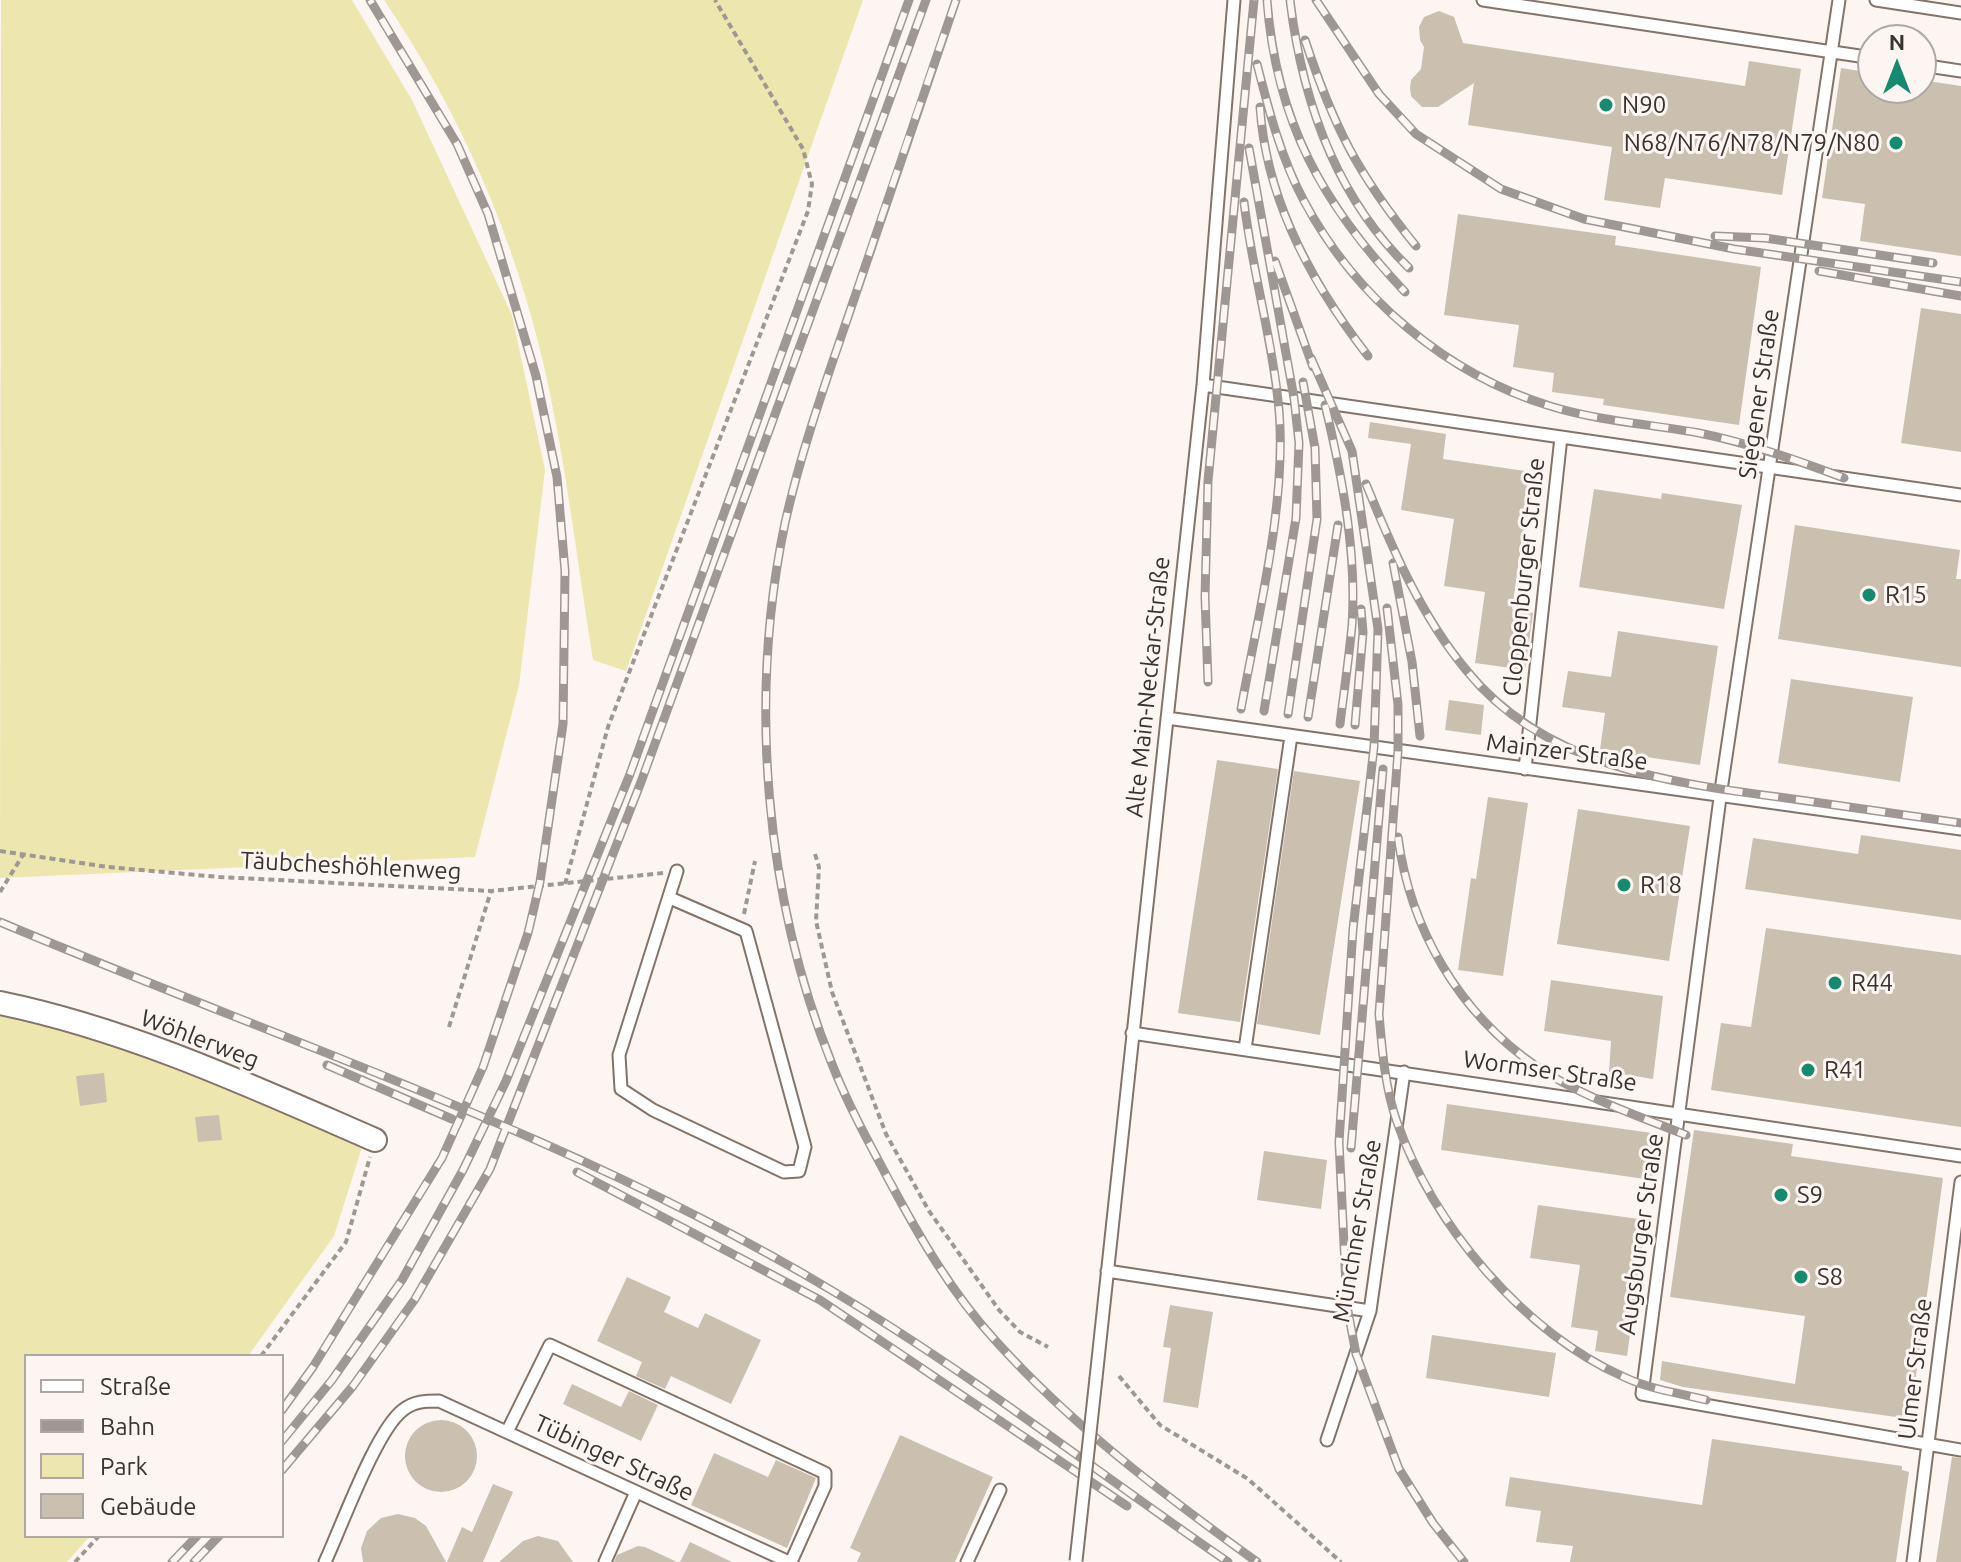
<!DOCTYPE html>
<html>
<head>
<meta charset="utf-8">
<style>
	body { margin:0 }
	#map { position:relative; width:1961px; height:1562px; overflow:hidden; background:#fdf5f1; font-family:Ubuntu,sans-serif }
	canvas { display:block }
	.legend { position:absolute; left:24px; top:1354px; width:260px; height:184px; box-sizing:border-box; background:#fdf5f1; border:2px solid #afa7a3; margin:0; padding:10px 14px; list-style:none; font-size:24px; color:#3a332e }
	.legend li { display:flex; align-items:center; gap:16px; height:40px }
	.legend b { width:40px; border:2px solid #afa7a3 }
	.north { position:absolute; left:1857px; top:24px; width:80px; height:80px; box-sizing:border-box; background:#fdf5f1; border:2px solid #afa7a3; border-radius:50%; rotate:0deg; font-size:22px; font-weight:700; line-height:32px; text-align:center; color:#3a332e }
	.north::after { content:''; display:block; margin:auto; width:28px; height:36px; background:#148b6e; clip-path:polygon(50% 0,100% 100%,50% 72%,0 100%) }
</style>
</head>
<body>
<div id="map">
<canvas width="1961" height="1562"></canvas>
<ul class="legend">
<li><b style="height:10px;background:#fff"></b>Straße</li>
<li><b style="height:10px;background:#9f9793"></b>Bahn</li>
<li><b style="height:22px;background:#eee6af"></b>Park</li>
<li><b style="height:22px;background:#cbbfaf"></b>Gebäude</li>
</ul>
<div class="north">N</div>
</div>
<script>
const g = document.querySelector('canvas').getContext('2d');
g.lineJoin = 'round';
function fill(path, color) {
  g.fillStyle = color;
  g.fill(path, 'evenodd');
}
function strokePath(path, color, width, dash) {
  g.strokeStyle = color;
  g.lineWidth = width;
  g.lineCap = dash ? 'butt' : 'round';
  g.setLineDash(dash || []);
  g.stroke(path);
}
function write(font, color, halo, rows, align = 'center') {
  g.font = font + ' Ubuntu,sans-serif';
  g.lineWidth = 6;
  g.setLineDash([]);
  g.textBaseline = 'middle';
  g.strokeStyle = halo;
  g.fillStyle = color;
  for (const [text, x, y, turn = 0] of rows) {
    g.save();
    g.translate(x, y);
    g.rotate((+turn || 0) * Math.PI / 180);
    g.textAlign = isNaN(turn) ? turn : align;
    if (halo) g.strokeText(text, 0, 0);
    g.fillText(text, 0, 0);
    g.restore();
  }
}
fill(new Path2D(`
	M1,0H352L412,100L512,315L545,470L519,685L475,857L0,878Z
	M384,0H863L626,671L593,660C577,562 566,462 544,366C514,236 459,110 384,0Z
	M0,1010L114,1039L363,1144L334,1236L248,1356H26V1536H90L67,1562H0Z`), '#eee6af');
fill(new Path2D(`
	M1439,11L1454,17L1463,43L1745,86L1749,61L1801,69L1782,195L1665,178L1660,208L1604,200L1612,147L1468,125L1474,83L1438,107H1422L1411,96L1410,88L1411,80L1421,69L1424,47L1420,40L1419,27L1424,17Z
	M1841,68L1873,73V88H1921V80L1961,86V256L1860,241L1865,204L1822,198Z
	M1458,214L1616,236L1615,245L1761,267L1739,425L1603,405L1604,399L1552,392L1554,373L1513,367L1519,325L1444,315Z
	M1921,308L1961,314V452L1901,443Z
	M1370,422L1446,434L1443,459L1532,472L1512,609L1533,613L1525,670L1475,663L1485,592L1444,586L1454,519L1401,510L1411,444L1368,438Z
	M1594,489L1661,499L1662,493L1742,505L1724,609L1579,587Z
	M1795,525L1960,550L1956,579H1961V667L1778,639Z
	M1618,631L1718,646L1700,765L1600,750L1605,713L1562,707L1568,671L1611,677Z
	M1791,679L1913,697L1900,782L1778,763Z
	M1449,700L1484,705L1481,735L1445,730Z
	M1217,760L1278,769L1240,1022L1178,1013Z
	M1294,771L1360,781L1320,1035L1257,1024Z
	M1488,797L1528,803L1503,976L1458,970L1471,878L1476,879Z
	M1578,809L1690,826L1669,961L1557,944Z
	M1861,835L1961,850V920L1745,889L1753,838L1858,854Z
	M1766,928L1961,955V1127L1711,1090L1721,1023L1751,1027Z
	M1551,980L1663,996L1653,1079L1609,1072L1611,1041L1544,1031Z
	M104,1073L107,1102L80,1106L76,1076Z
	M1447,1104L1659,1134L1652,1180L1441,1150Z
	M219,1115L222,1140L198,1142L195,1117Z
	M1694,1130L1793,1144L1791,1156L1943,1178L1910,1419L1683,1387L1660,1380L1662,1361L1795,1384L1805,1316L1670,1297Z
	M1264,1151L1327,1160L1321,1209L1257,1200Z
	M1538,1205L1646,1220L1627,1356L1595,1351L1598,1331L1571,1327L1580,1265L1530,1258Z
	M627,1277L671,1297L664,1312L698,1328L705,1313L761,1340L731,1404L671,1376L665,1389L636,1376L642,1362L597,1341Z
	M1170,1305L1213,1312L1198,1408L1163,1402L1171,1348L1163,1347Z
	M1432,1335L1556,1353L1549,1397L1426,1378Z
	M572,1384L621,1407L629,1391L658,1405L641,1441L563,1404Z
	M405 1456a36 36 0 1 1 72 0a36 36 0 1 1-72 0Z
	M900,1435L993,1477L955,1562H857L861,1553L850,1548Z
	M1712,1439L1902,1466V1470L1909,1472L1896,1562H1570L1573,1546L1536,1542L1541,1511L1505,1506L1510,1477L1702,1505Z
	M714,1453L768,1477L776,1460L816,1478L787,1548L691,1505Z
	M1952,1457L1961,1458V1562H1936Z
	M493,1484L513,1492L483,1562H447L462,1527L472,1532Z
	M398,1514L415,1518L426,1526L446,1562H363L361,1548L367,1531L381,1518Z
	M538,1536L558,1541L573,1562H499L523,1541Z
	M690,1542L732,1562H680Z
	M638,1546L645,1547L677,1562H614L617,1555Z`), '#cbbfaf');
const lane = new Path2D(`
	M1483,0L1873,58
	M1839,0L1721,790L1642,1394L1961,1450
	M1876,0L1961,13
	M1921,65L1961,71
	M1203,385L1961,495
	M1167,718L1961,829
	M1525,769L1561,437
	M670,898L746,931L805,1147L799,1171L784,1172L653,1110L621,1089L619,1055L677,871
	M1132,1033L1961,1156
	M1245,1049L1291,736
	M1107,1271L1370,1311
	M1096,1378L1203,385L1234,0
	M507,1432L550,1345L825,1473V1486L791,1562
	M1327,1440L1370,1311L1404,1072
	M325,1562C341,1528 376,1430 403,1410C414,1401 426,1401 439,1401L789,1562
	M605,1562L636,1492
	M967,1562L1000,1490
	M1913,1562L1961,1182`);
const street = new Path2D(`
	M0,1003C131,1030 253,1087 375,1140`);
strokePath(lane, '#847368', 15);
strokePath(street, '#847368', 26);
strokePath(new Path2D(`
	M0,851L108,867L219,877L491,891L663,873
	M815,854L819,867L816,921L832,992L886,1134L929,1211L999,1310L1020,1332L1048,1347
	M565,884L608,727L808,211L812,184L803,149L715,0
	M0,892L23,855
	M744,914L755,861
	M449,1027L491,891
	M261,1356L346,1242L370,1157
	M1119,1376L1160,1425L1248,1479L1341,1562
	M75,1562L99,1536`), '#9e9792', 4, [6, 4]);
strokePath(lane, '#fff', 11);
strokePath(street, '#fff', 22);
const rail = new Path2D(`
	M956,0C920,103 885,207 850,311C826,381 801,451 785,523C748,700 765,897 832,1064C848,1105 870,1145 891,1184C920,1238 952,1293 994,1339C1072,1426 1163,1494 1257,1562
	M1267,0C1276,122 1323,205 1405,292
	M1290,0C1302,100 1336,197 1409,268
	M1316,0L1379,94L1416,134L1501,189L1584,219L1734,249L1961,282
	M1305,40C1334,128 1358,174 1416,246
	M1257,64C1269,111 1281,158 1304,201C1355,297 1446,374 1550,406C1598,421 1649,424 1699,433C1749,443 1797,460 1844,478
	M1260,107C1266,200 1312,284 1368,356
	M1249,148L1294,398L1299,443L1296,518L1264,711
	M1715,236L1765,238L1933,263
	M1275,261L1313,367
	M1819,271L1961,296
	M1311,358L1352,451L1378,629L1374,747L1353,929L1339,1142L1347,1306L1356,1354L1399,1469L1433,1523L1464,1562
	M1325,405C1342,476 1357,552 1352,625C1349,658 1344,691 1340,724
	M1366,484C1393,550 1421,616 1467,671C1545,767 1671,783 1786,798C1844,806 1903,815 1961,823
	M1393,563L1412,662L1420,736
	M1387,608L1398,705V751L1379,1014C1382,1049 1385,1088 1397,1122C1433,1225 1523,1332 1624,1377C1649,1389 1679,1393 1706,1400
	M1208,682L1205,597L1208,481L1254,0
	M1241,709C1258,614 1289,496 1278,400C1271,334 1252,269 1244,202
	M1288,714L1317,519L1315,448L1303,382
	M1308,717L1338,525
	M1355,725L1363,632L1361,609
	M1398,837C1410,929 1459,1013 1536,1066C1578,1095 1638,1116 1686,1135
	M0,922C280,1040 575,1136 836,1293C972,1374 1098,1473 1228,1562
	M327,1065L452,1119
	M1351,1148L1383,769
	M577,1172L820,1300L1127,1506
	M282,1410L313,1367L442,1158L483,1067L528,933L540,882L563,724L565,571L557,477L536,376L488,214L457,144L370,0
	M282,1441L332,1380L402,1280L463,1170L506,1081L630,774L909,0
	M282,1470L353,1386L415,1299L490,1169L641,782L926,0
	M172,1562L197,1536
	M194,1562L219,1536`);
strokePath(rail, '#9f9793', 9);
strokePath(rail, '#fdf5f1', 6, [18]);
const laneBridge = new Path2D(`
	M1076,1561L1096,1378`);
strokePath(laneBridge, '#847368', 15, []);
strokePath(laneBridge, '#fff', 11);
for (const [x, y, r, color] of [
	[1606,105,8,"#148b6e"],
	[1896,143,8,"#148b6e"],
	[1869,595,8,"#148b6e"],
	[1624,885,8,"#148b6e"],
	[1835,983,8,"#148b6e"],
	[1808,1070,8,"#148b6e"],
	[1781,1195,8,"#148b6e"],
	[1801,1277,8,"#148b6e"]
]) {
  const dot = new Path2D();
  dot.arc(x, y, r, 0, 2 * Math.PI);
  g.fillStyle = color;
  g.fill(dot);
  strokePath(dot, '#fdf5f1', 3);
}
write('24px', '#3a332e', '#fdf5f1', [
	["N90",1622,105],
	["N68/N76/N78/N79/N80",1880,143,"right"],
	["R15",1885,595],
	["R18",1640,885],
	["R44",1851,983],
	["R41",1824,1070],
	["S9",1797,1195],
	["S8",1817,1277]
], 'left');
write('24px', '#3a332e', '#fdf5f1', [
	["Siegener Straße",1759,394,-82],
	["Cloppenburger Straße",1524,577,-84],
	["Alte Main-Neckar-Straße",1148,687,-84],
	["Mainzer Straße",1567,752,7],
	["Täubcheshöhlenweg",351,866,3],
	["Wöhlerweg",200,1039,21],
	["Wormser Straße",1550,1071,8],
	["Münchner Straße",1357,1231,-80],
	["Augsburger Straße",1641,1234,-82],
	["Ulmer Straße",1915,1369,-83],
	["Tübinger Straße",614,1458,25]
]);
</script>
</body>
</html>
